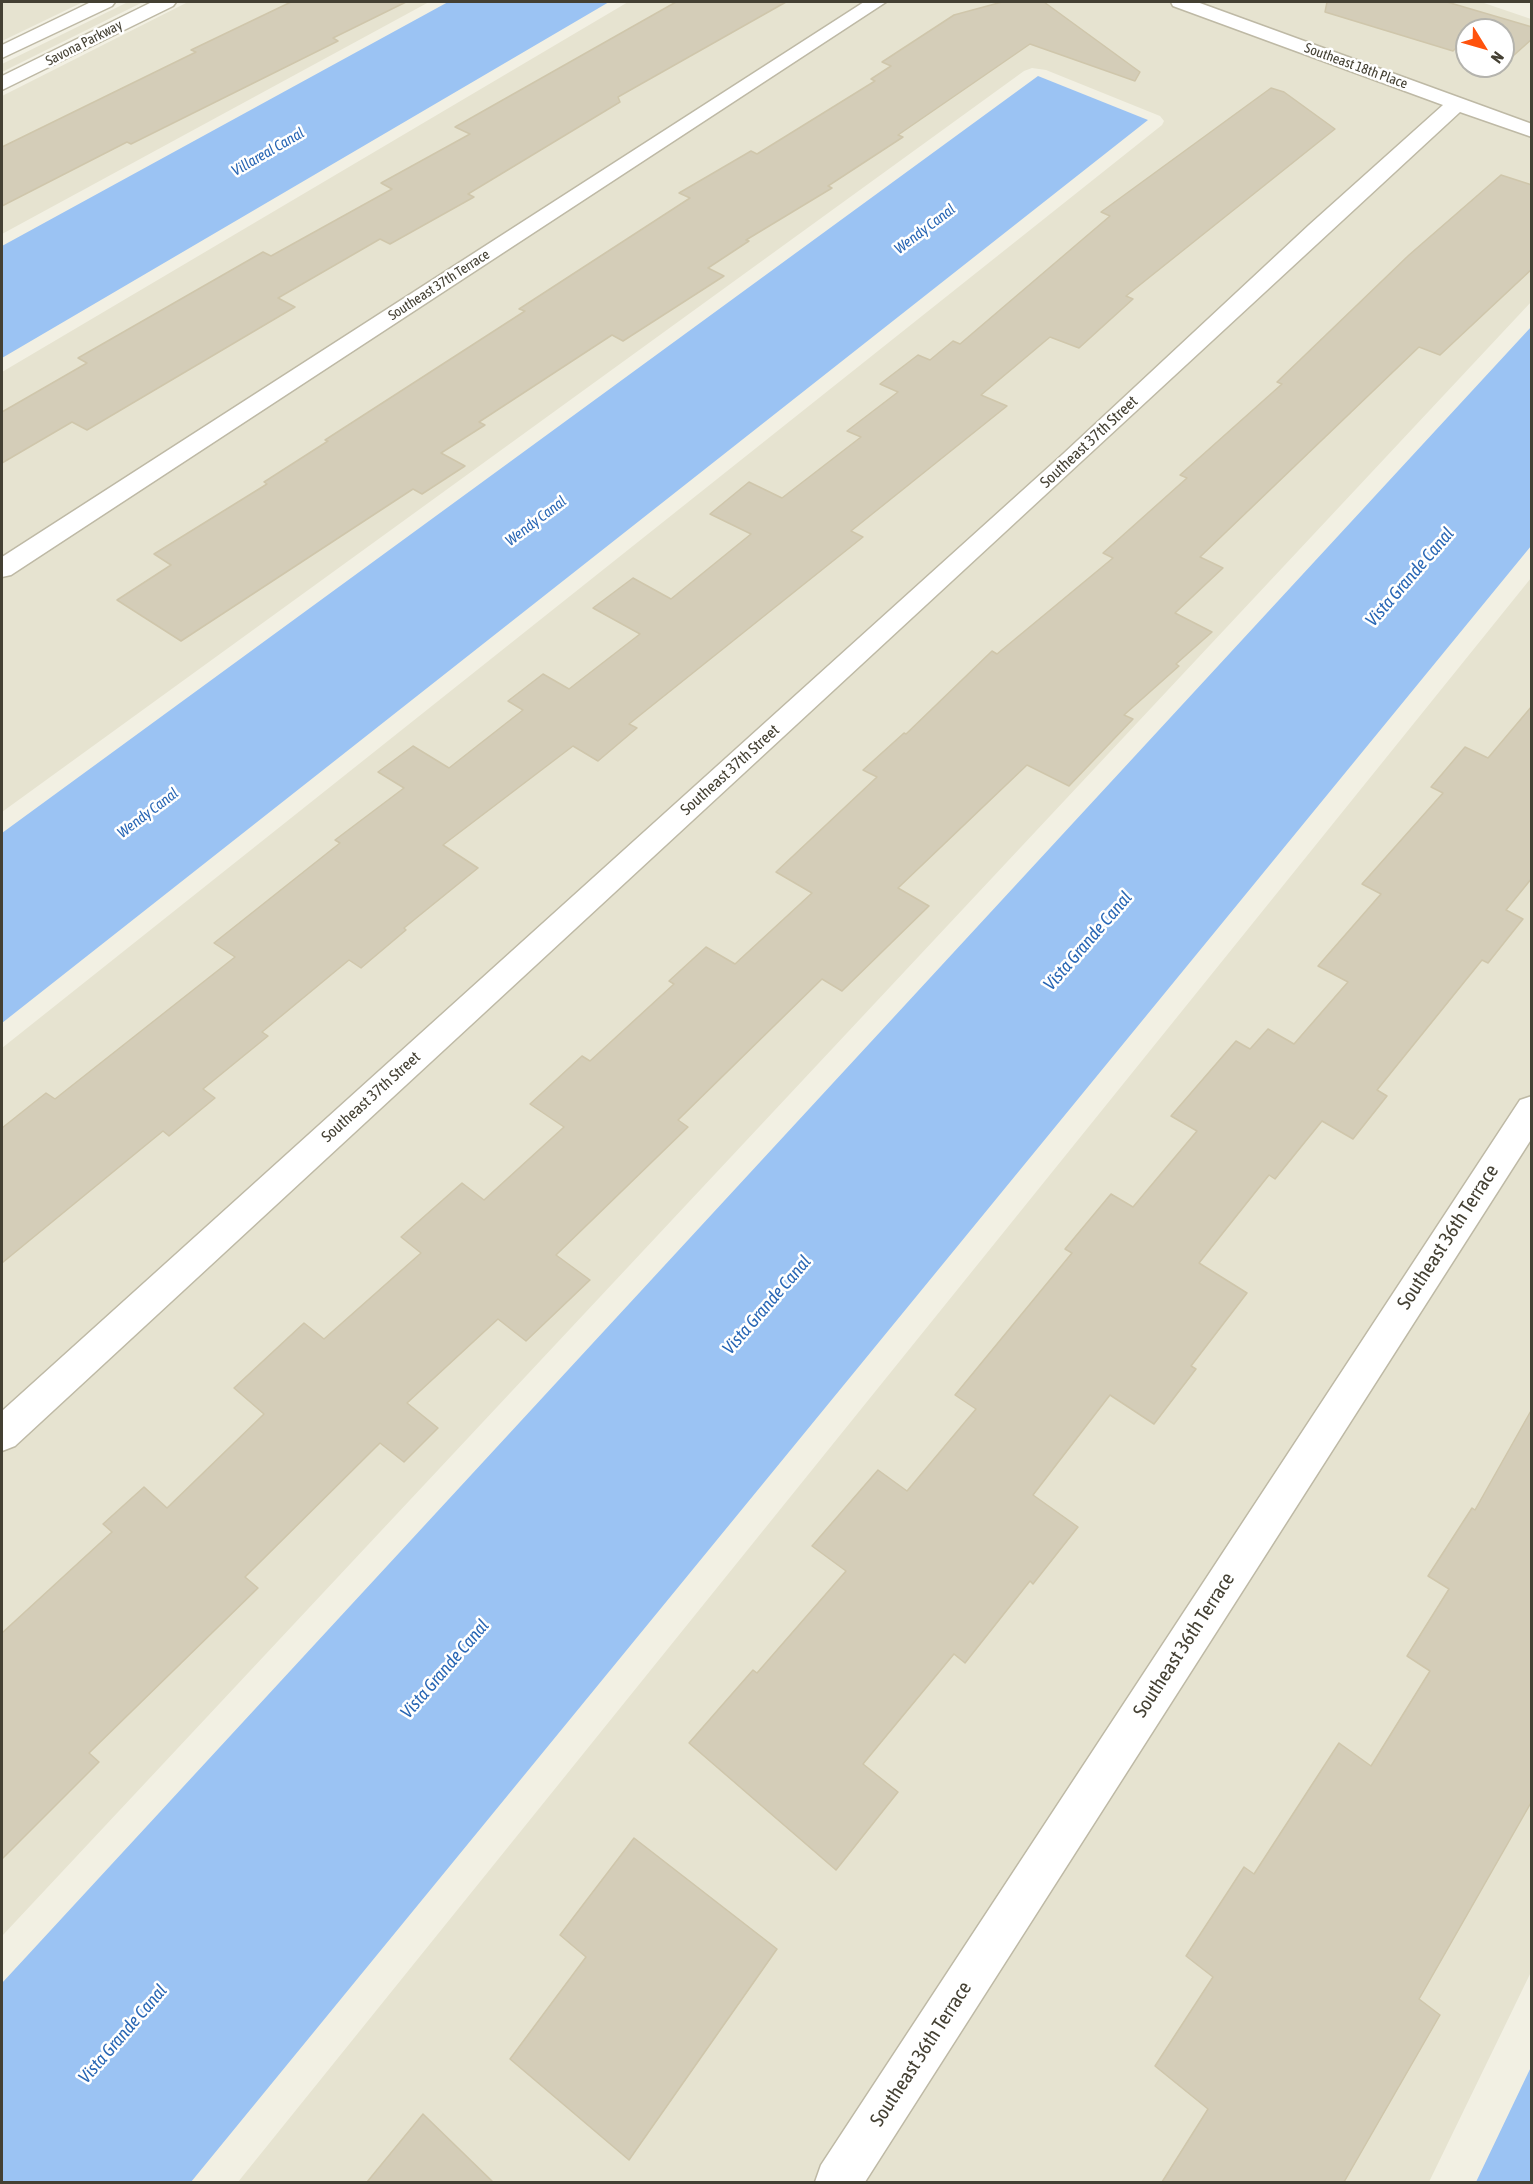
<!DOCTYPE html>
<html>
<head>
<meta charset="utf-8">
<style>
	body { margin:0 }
	#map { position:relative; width:1533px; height:2184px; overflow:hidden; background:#f2f0e3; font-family:"Asap Condensed",sans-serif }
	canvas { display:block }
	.frame { position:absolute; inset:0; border:3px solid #444033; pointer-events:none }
	.north { position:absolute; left:1455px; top:18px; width:60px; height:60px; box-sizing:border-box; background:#fff; border:2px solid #b4b3ad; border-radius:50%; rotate:127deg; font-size:16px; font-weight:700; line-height:24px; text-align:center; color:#444033 }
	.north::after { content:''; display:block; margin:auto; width:21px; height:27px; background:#ff520d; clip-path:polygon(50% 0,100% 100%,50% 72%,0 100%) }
</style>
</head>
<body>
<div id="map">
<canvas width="1533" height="2184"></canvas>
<div class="frame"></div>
<div class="north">N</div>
</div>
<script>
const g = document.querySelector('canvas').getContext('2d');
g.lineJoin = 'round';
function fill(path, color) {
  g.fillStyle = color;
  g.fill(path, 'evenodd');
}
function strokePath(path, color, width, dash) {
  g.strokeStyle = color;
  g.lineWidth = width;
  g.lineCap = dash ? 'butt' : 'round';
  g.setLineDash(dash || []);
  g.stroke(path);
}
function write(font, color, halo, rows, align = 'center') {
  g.font = font + ' "Asap Condensed",sans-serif';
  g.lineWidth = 5;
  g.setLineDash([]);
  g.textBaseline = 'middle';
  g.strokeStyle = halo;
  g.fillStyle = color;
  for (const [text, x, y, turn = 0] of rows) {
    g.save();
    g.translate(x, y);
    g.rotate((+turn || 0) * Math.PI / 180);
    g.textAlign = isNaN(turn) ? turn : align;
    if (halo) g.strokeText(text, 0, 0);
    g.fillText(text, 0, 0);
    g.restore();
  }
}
fill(new Path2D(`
	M2,2H83L2,41Z
	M128,2H143L2,72V64Z
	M188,2H429L2,234V96Z
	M628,2H1481L1531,19V302L2,1936V1048L1162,125L1164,121L1160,116L1046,70L1032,68L1024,71L2,812V372ZM1467,30H1503V66H1467Z
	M1531,578V1972L1429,2182H238Z`), '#e6e3d0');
fill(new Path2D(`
	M448,2H609L2,358V246Z
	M1038,76L1148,120L2,1023V833Z
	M1531,327V546L191,2182H2V1983Z
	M1531,2067V2182H1476Z`), '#9bc3f3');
const building = new Path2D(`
	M291,2H406L333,38L338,41L131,144L127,142L2,206V147L196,52L191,50Z
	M676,2H786L618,97L620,102L468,194L474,197L390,244L380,239L278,298L295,307L87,430L72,422L2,463V412L87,363L78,358L263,252L271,256L392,189L381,183L470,134L455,127Z
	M1002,2H1044L1140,72L1135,81L1030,44L898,135L903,137L828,186L832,188L746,240L749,241L708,268L724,276L623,341L612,335L479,422L485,425L441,453L465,466L422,494L413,489L181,641L117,600L171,565L154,554L267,484L264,482L328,441L325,440L525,311L519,309L690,198L679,193L751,151L757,154L875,81L871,79L891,66L882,62L954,15Z
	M1327,2H1447L1532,27V39L1504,64L1503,30H1467V52L1456,48L1453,51L1325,12Z
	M1271,88L1284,92L1335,129L1126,296L1133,299L1079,348L1050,337L981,395L1007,406L851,531L863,537L629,724L637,728L598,761L573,746L443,845L478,868L404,928L406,930L361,968L349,960L262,1032L268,1036L203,1089L215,1098L169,1136L163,1131L2,1263V1128L46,1093L55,1099L235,957L214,943L340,843L335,840L404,788L378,772L413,746L449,768L523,710L508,701L543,674L569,689L640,634L593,608L633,578L671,599L751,534L710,514L749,482L782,498L861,437L847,431L898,392L880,384L918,355L930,360L953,341L960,344L1110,216L1101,212Z
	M1501,175L1532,185V269L1440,355L1419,347L1200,557L1223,568L1175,613L1212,632L1176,664L1179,666L1124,715L1133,719L1069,786L1027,765L898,888L929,906L842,991L822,979L678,1120L688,1127L556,1255L590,1280L526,1341L498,1319L407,1403L438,1428L404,1462L380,1443L245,1577L258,1588L89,1753L99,1762L2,1859V1633L112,1532L103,1524L144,1487L167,1508L264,1414L234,1388L304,1323L324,1339L421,1253L401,1237L462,1183L484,1200L564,1127L530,1104L582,1056L590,1061L674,984L669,981L706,947L735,964L812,893L776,872L877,777L863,770L904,733L906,734L992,651L997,654L1113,558L1103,553L1187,478L1180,475L1282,384L1277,382L1409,255Z
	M1532,706V878L1506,910L1523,919L1488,963L1482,960L1377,1090L1387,1096L1353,1139L1322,1121L1275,1179L1269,1175L1199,1263L1247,1293L1191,1366L1196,1369L1154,1424L1110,1395L1033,1495L1078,1527L1033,1584L1030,1581L965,1663L954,1654L863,1764L898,1792L836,1870L689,1743L753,1670L757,1673L846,1571L812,1546L878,1470L907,1491L976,1409L955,1395L1072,1253L1065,1249L1111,1194L1133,1207L1197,1131L1171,1116L1236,1041L1250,1049L1268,1029L1294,1044L1348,982L1318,966L1381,894L1362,884L1443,793L1431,787L1465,747L1488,758Z
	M1532,1409V1801L1419,1999L1440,2015L1344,2182H1162L1208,2109L1155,2066L1213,1977L1186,1956L1244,1867L1254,1874L1339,1743L1371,1766L1430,1671L1407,1656L1449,1589L1428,1576L1472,1508L1475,1510Z
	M634,1838L777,1949L629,2160L510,2059L586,1957L560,1935Z
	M423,2114L493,2182H367Z`);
fill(building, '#d4cdb8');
strokePath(building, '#cfc6ab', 1.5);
const minor = new Path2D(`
	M91,2H115L112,6L2,58V45Z
	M152,2H176L173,6L2,90V76Z
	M864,2H886L11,575L2,577V557Z
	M1171,2H1197L1532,124V137L1460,112L15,1446L2,1451V1411L1063,454L1309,225L1443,105L1173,6Z
	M1532,1096V1138L865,2182H815L821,2165L1520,1100Z`);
strokePath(minor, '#beb9a5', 3);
fill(minor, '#fff');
write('14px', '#444033', '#fff', [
	["Savona Parkway",84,43,-27],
	["Southeast 18th Place",1356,66,20],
	["Southeast 37th Terrace",439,285,-33]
]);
write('italic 15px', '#2866b4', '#fff', [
	["Villareal Canal",268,152,-30],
	["Wendy Canal",925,229,-37],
	["Wendy Canal",536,521,-37],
	["Wendy Canal",148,813,-37]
]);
write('16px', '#444033', '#fff', [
	["Southeast 37th Street",1089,442,-43],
	["Southeast 37th Street",730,770,-42],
	["Southeast 37th Street",371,1097,-42]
]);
write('italic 18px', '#2866b4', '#fff', [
	["Vista Grande Canal",1410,577,-49],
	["Vista Grande Canal",1088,941,-49],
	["Vista Grande Canal",767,1305,-49],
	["Vista Grande Canal",445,1669,-49],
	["Vista Grande Canal",123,2034,-49]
]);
write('20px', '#444033', '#fff', [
	["Southeast 36th Terrace",1448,1237,-57],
	["Southeast 36th Terrace",1184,1645,-57],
	["Southeast 36th Terrace",921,2054,-57]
]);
</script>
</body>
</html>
